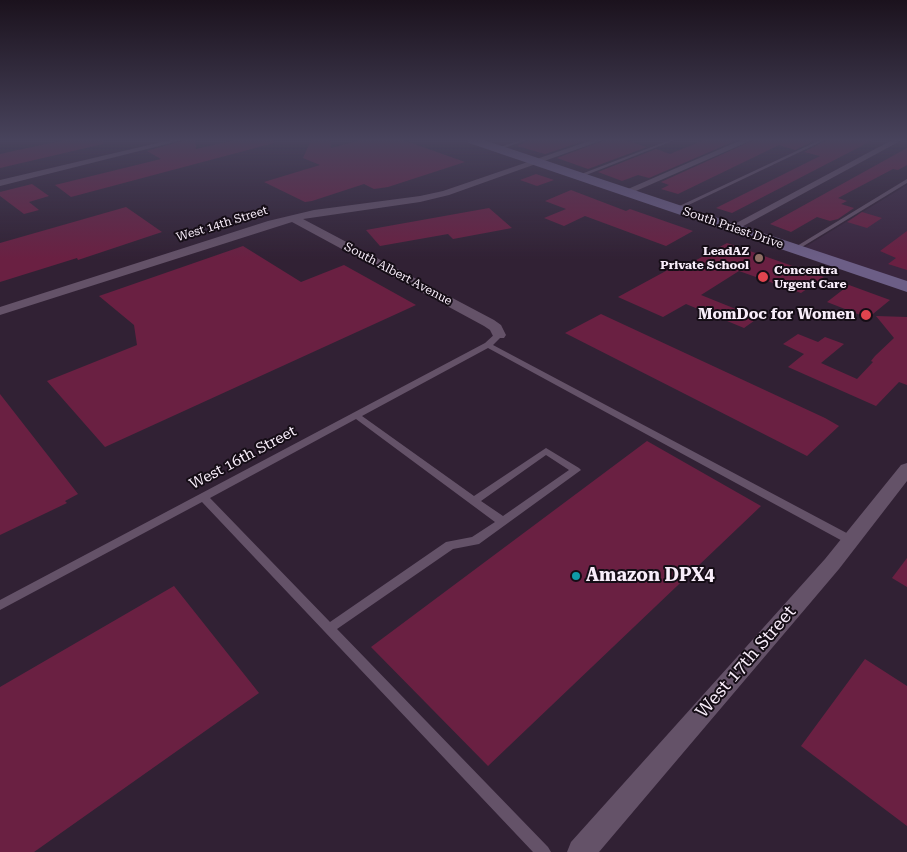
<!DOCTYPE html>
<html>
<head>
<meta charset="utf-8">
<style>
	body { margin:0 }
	canvas { display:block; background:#312134 }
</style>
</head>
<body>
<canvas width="907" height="852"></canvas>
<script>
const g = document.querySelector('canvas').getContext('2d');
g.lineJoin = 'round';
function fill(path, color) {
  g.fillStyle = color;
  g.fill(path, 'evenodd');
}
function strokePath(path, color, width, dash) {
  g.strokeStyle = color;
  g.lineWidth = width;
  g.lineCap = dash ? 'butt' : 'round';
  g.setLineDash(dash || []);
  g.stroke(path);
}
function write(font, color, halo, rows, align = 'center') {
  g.font = font + ' "Roboto Serif",serif';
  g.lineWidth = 4;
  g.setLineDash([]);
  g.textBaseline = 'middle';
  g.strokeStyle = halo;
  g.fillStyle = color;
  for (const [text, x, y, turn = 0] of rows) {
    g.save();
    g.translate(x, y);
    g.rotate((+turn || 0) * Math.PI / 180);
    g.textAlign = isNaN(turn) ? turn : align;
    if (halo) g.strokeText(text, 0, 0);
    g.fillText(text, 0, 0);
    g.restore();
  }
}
fill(new Path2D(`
	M907,185V287L800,250Z`), '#3a263f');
fill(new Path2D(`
	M64,140H103V144L0,168V154Z
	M185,140H195L196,149L235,140H273L274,143L71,197L55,185L161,159L147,151Z
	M311,140H330L331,148L359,140H403L465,162L388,187L374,189L364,184L312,201L305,202L264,182L320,165L303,158Z
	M529,140H587L545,154L517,146Z
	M605,140H625L647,147L588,169L557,158Z
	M704,140H737L649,178L638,175L622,181L598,172L656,149L670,154Z
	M754,140H816L795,150L779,145L678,194L661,189L669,185L661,182Z
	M827,140H873L732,213L716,208L820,156L804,152Z
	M907,148V165L898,170L893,169L838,198L847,201L841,204L854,208L838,219L830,221L817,217L791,232L770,224Z
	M536,174L554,180L537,186L520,180Z
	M32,184L49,196L29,202L39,210L24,214L0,196V192Z
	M571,190L626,211L630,209L693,231L666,246L585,216L564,226L544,218L566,209L545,201Z
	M126,207L162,232L78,260L77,258L0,282V243Z
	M489,208L512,228L453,239L448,234L380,246L366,230Z
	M862,212L882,218L867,228L847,222Z
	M907,231V270L888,264L896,258L880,251Z
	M727,243L824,277L801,293L739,271L701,295L758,318L744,328L686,304L663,317L618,297L675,266L682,268Z
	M243,246L301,282L344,265L416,305L105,447L47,381L137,345L134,325L99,296Z
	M849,285L879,296L890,300L868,318L827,302Z
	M601,314L825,418L839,426L807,456L565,333Z
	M876,316L907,317V385L899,382L876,406L788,367L804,354L783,344L798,334L818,342L825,337L844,344L821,363L857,379L873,362L871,361L875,356L894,338Z
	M0,394L78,494L65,501L67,503L0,535Z
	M647,441L761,506L488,766L371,647Z
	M907,558V587L892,578Z
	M174,586L259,693L34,852H0V687Z
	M865,659L907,686V826L801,746Z`), '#6a2042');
fill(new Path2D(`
	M521,140H527L501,149L497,148Z
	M670,140H675L581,177L576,176Z
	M820,140H825L678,210L673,209Z
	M907,179V183L797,250L792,249Z
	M496,333H499L503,335L493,345L856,538L857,541L856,544L852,545L848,544L488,348L362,416L474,496L546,448L579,468L581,470L479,544L453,549L337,629L548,847L551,852H533L202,502L0,610V600L485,343ZM356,419L495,522L472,537L446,542L330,622L210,498ZM546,455L569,470L503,516L481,501Z`), '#645268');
fill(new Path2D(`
	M170,140H183L0,186V180Z
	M592,140H603L449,195L420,202L303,219L494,320L501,325L506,335L504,338H494L490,330L484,326L292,222L0,315V307L268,221L314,210L420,196L443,191Z
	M741,140H752L629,194L621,192Z
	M892,140H902L736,230H728L727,228Z
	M907,463V481L839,569L599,852H567L571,842L825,559L901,465Z`), '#645268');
fill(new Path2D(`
	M467,140H484L907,281V292L469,143Z`), '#6c5e86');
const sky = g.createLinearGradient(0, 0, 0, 259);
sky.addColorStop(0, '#1b121d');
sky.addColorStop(0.54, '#48435c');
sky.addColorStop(1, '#48435c00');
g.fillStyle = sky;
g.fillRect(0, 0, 907, 259);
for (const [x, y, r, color] of [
	[759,258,5,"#8d6e63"],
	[763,277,6,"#e0444e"],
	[866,315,6,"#e0444e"],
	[576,576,5,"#0f9aa8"]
]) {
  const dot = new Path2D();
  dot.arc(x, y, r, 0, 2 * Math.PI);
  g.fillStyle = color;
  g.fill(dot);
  strokePath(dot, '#150d16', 2);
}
write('12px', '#f8edfa', '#150d16', [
	["West 14th Street",222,224,-17],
	["South Priest Drive",733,228,19],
	["South Albert Avenue",398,274,28]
]);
write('bold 12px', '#f8edfa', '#150d16', [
	["LeadAZ",749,251],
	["Private School",749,265],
	["Concentra",774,270,"left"],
	["Urgent Care",774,284,"left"]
], 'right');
write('bold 15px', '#f8edfa', '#150d16', [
	["MomDoc for Women",855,315]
], 'right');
write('15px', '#f8edfa', '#150d16', [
	["West 16th Street",243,458,-28]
]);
write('bold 18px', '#f8edfa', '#150d16', [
	["Amazon DPX4",586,576]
], 'left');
write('18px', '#f8edfa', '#150d16', [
	["West 17th Street",746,662,-49]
]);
</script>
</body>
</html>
